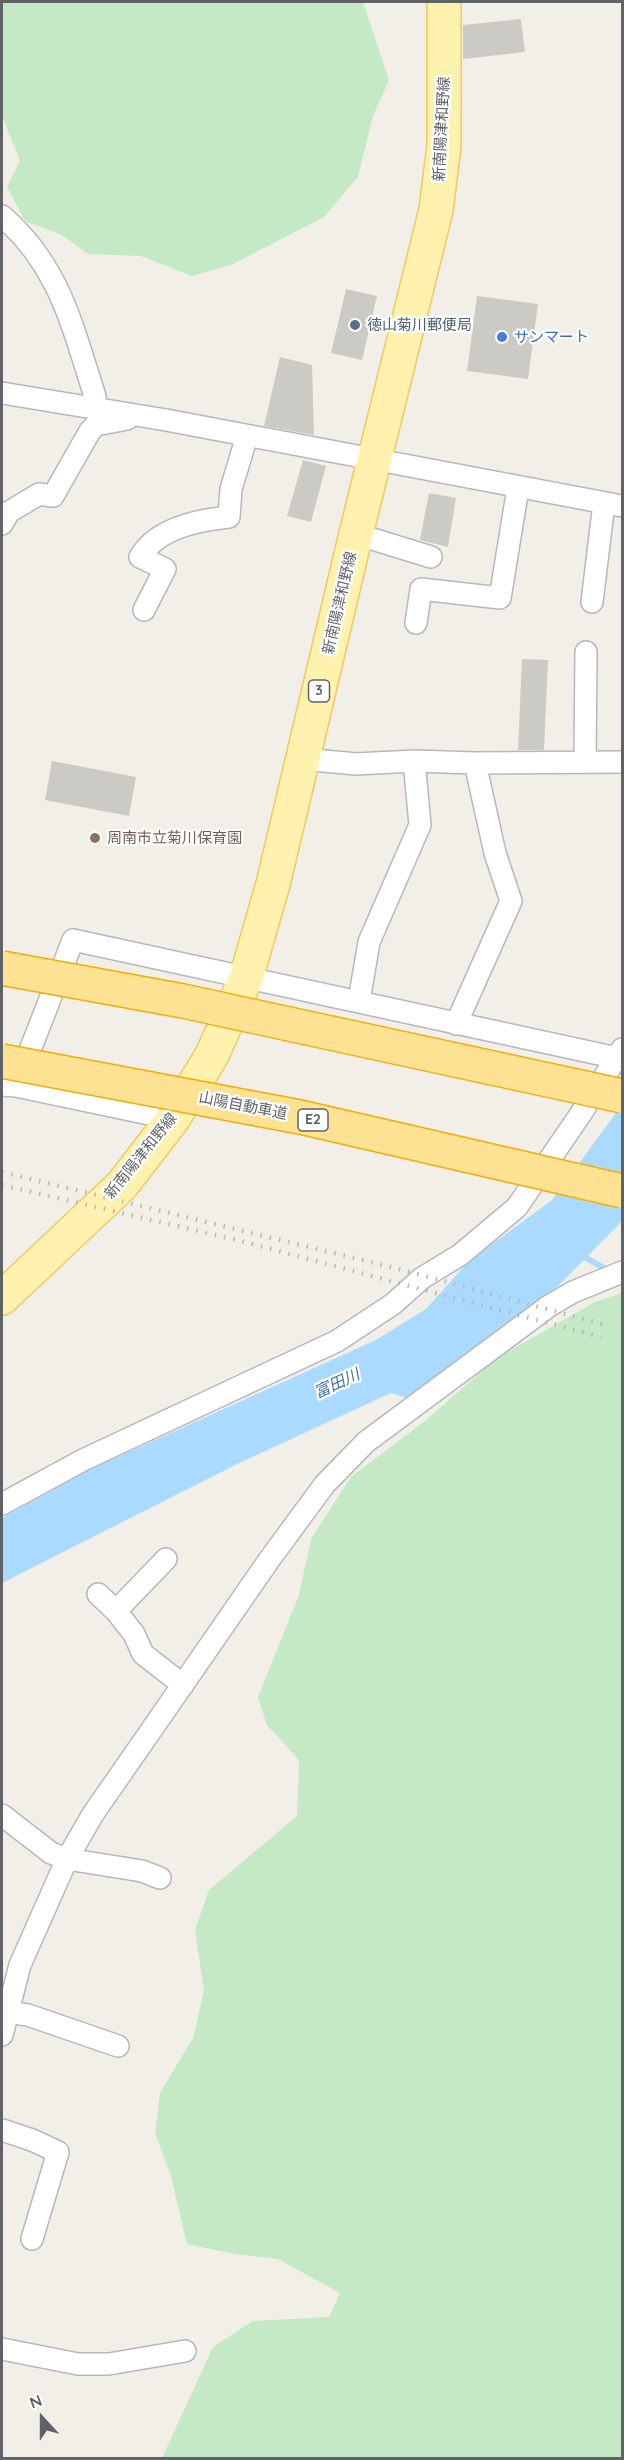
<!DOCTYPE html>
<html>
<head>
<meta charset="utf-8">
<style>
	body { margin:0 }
	#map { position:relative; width:624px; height:2460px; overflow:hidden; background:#f1efe8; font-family:Quicksand,sans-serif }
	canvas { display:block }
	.frame { position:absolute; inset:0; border:3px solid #5f6368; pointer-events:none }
	.north { position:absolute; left:12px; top:2388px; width:60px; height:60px; -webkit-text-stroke:4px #fff; paint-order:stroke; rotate:339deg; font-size:16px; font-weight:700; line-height:24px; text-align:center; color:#5f6368 }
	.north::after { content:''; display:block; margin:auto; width:21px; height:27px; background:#5f6368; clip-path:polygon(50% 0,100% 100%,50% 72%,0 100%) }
</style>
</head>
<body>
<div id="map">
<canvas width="624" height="2460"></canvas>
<div class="frame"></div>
<div class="north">N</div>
</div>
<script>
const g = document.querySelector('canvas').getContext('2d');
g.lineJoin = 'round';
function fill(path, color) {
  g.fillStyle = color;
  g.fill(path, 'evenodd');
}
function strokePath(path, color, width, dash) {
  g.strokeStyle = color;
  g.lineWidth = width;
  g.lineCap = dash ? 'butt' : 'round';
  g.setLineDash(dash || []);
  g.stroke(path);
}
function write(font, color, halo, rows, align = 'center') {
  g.font = font + ' Quicksand,"Noto Sans JP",sans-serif';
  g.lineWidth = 4.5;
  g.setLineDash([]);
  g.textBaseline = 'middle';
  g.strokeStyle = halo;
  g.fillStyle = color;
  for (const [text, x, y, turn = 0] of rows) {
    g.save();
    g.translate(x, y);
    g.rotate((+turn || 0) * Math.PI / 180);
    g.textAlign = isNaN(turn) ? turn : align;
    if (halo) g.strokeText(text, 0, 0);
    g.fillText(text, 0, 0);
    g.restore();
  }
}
fill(new Path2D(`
	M2,2H363L389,80L373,116L358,177L324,217L231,265L192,276L141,256L88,254L62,235L25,221L7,187L20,161L2,116Z
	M622,1293V2458H162L213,2347L253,2321L329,2317L340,2293L278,2259L235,2254L187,2244L171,2176L155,2133L160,2093L193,2038L204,1991L195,1930L209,1890L297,1816L299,1760L267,1725L258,1697L299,1595L311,1539L351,1477L425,1421L497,1358L595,1302Z`), '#c5e8c5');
fill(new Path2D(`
	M622,1105V1221L554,1290L406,1398L391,1393L235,1465L2,1583V1518L89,1470L376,1340L426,1309L468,1262L552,1200Z`), '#aadaff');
strokePath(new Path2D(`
	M582,1254L586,1258L611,1272`), '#aadaff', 6);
fill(new Path2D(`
	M521,19L525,52L463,59V25Z
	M346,289L377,296L362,360L331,353Z
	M477,296L538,304L528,379L467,371Z
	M280,357L312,365L314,435L264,426Z
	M303,460L326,466L311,522L287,516Z
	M429,493L456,498L448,547L420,540Z
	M522,659L548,660L544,750H518Z
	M52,761L136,777L129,816L45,800Z`), '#cccac5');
const street = new Path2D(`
	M2,216C60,266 72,326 95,396L96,408
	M2,393L166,420L622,506
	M2,524L9,512L39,494L53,496L90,431L96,425L127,419
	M356,534L431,557
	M592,602L604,503
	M144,610L165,569L140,557C157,528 198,520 229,517L231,489L247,436
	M416,623L421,589L500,598L518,488
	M303,759L356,764L414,761L475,763L622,762
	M585,762L586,652
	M359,1001L369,942L420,825L414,761
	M456,1024L511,901L495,853L475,763
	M2,1085L16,1086L73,940L622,1059
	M16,1086L173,1119
	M2,1504L83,1460L337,1341L393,1304L422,1278L460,1255L517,1207L580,1115L622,1049
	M98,1594L116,1611L166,1559
	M116,1611L134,1634L143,1654L183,1685
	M2,1815L51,1853L67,1859L142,1871L160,1878
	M7,2012L28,2015L118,2046
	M2,2035L20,1965L67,1859L93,1814L159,1719L269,1560L325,1484L366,1442L549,1306L573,1292L622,1272
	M2,2130L32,2140L58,2152L32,2239
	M2,2349L78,2364H109L185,2351`);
const primary = new Path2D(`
	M2,1298L122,1185L173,1119L212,1055L246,978L273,884L356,534L436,210L444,146V2`);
strokePath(street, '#b5b8bc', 24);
strokePath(primary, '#f2c960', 36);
strokePath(street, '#fff', 21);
strokePath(primary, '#fff2af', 33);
strokePath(new Path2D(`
	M2,1172L399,1269L602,1324
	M2,1185L237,1240L601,1337`), '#b6b7b8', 4.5, [1.5, 8]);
const highwayBridge = new Path2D(`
	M2,968L183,1001L622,1096
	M2,1061L300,1117L622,1191`);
strokePath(highwayBridge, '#f9ab00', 36, []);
strokePath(highwayBridge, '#fde293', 33);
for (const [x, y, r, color] of [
	[355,325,6,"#5c6f8a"],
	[502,337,6,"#3f7fe0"],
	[95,838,6,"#8d6e63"]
]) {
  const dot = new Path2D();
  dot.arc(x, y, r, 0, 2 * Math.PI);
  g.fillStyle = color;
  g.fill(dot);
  strokePath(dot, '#fff', 2);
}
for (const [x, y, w] of [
	[319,691,21],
	[313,1120,30]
]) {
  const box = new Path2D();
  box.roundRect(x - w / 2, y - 11, w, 22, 4.5);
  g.fillStyle = '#fff';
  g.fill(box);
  strokePath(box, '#5f6368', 1.5);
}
write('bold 14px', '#5f6368', null, [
	["3",319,691],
	["E2",313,1120]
]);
write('15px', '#5f6368', '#fff', [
	["新南陽津和野線",442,129,-87],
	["新南陽津和野線",340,603,-77],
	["山陽自動車道",243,1106,11],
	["新南陽津和野線",141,1156,-51]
]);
write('15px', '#4e5e75', '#fff', [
	["徳山菊川郵便局",367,325]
], 'left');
write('15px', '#366cbe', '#fff', [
	["サンマート",514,337]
], 'left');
write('15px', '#785e54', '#fff', [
	["周南市立菊川保育園",107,838]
], 'left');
write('italic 16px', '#4174aa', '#fff', [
	["富田川",337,1384,-25]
]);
</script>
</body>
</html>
